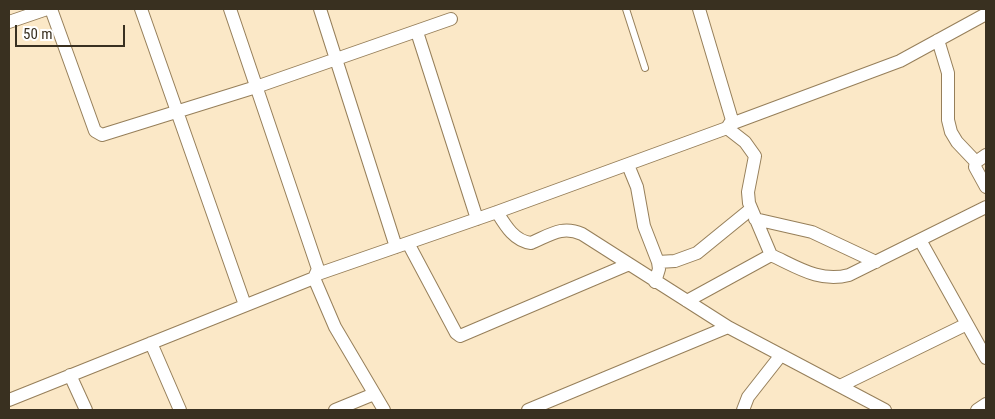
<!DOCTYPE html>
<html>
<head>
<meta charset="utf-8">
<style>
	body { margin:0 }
	#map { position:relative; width:995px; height:419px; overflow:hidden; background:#fbe8c7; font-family:"Roboto Condensed",sans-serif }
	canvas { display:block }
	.frame { position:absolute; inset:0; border:10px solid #393020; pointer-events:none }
	.scale { position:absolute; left:15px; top:25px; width:110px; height:22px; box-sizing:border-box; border:2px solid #393020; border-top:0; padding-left:6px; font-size:15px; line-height:18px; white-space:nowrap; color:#393020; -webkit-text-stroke:4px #fff; paint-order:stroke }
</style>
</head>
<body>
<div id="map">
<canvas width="995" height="419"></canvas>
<div class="frame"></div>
<div class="scale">50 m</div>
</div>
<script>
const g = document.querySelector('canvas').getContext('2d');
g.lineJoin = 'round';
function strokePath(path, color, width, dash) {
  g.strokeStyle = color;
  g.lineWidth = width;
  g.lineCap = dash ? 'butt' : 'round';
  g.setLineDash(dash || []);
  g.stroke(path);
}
const lane = new Path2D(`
	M626,9L645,68`);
const street = new Path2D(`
	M51,9L95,131L102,135L256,87L451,19
	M141,9L245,305
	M320,9L396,247
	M9,22L47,9
	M417,32L477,219
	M938,40L948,73V120L951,132L957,142L976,162
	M731,124L900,61L986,14
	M727,128L745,142L755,156L748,192L749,203L771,255
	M986,155L976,162L975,167L986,187
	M628,165L637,187L644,226L658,262L659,269L655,282
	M497,212C505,225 514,241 531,243C550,235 562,225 582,234L728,327
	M755,219L812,232L876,262
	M920,240L986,358
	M408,243L456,333L460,336L627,265
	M658,262L675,261L697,253L751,209
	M318,274L497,212L727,128L732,120L699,9
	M314,278L335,327L384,410
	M687,301L771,255C797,267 820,283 849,275L986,207
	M151,343L180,410
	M70,375L86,410
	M840,386L967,324
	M9,400L314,278L318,269L230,9
	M335,410L374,394
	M528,410L728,327L885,410
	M743,410L748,397L781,355
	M977,410L986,404`);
strokePath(lane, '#967f5a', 8);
strokePath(street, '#967f5a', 14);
strokePath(lane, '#fff', 6);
strokePath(street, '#fff', 12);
</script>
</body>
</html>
